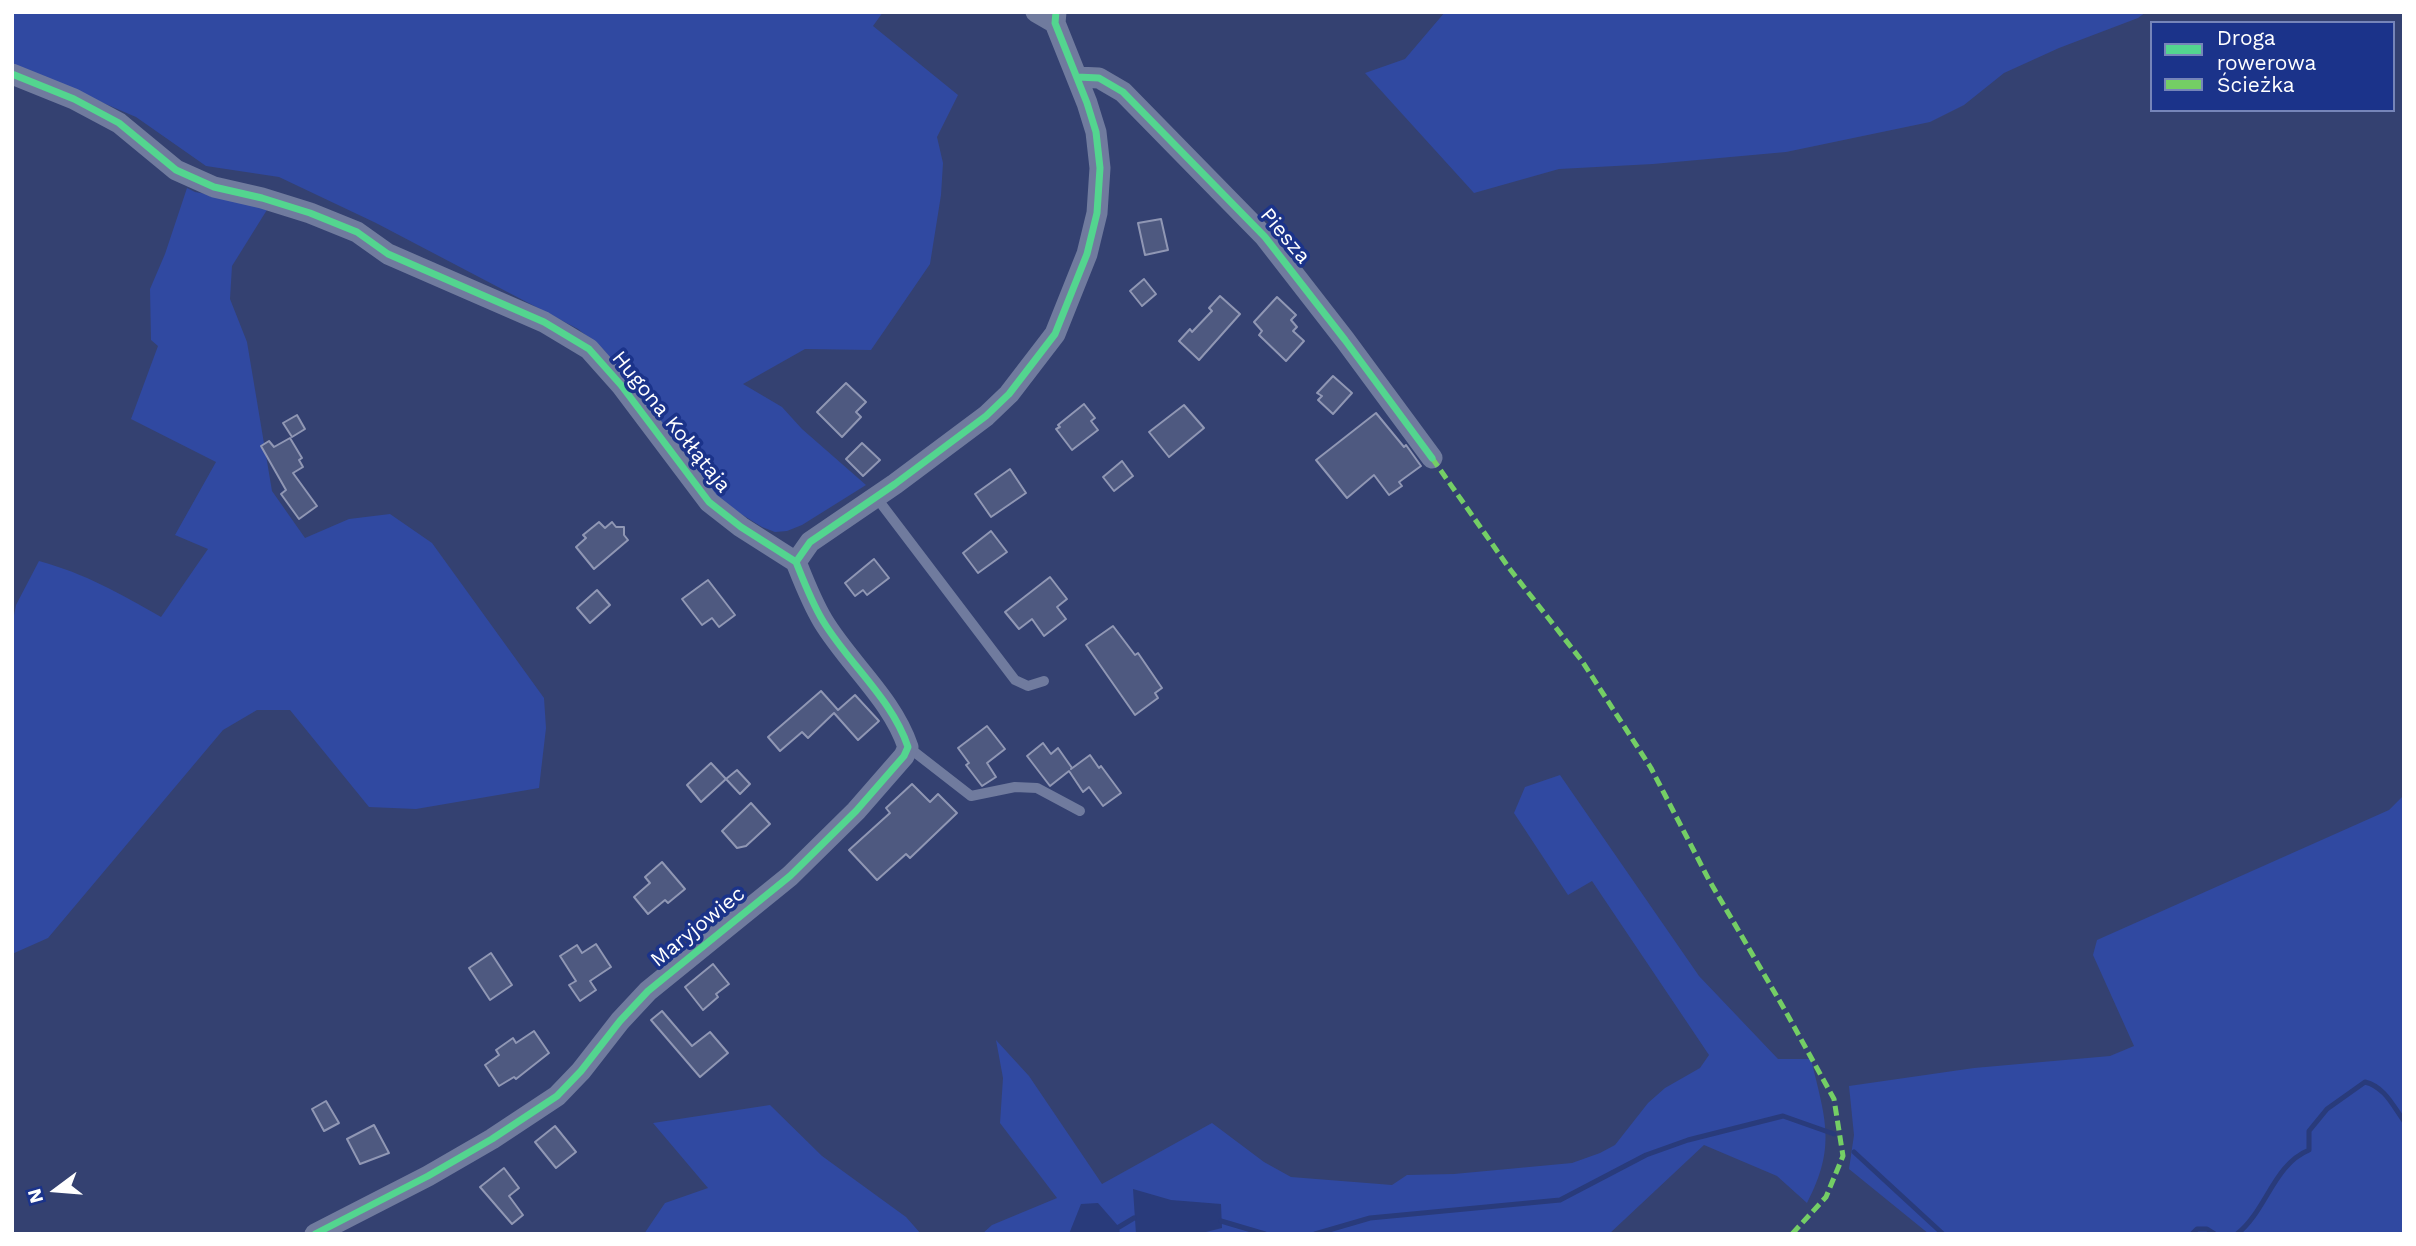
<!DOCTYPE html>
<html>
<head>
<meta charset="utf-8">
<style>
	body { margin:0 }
	#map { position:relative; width:2416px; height:1246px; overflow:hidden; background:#344171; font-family:"Work Sans",sans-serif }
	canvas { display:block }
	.frame { position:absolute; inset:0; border:14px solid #fff; pointer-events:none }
	.legend { position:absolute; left:2150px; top:21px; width:245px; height:91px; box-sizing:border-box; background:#1b338a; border:2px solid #7685b9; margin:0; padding:9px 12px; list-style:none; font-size:21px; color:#fff }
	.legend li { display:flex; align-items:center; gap:14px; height:35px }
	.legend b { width:35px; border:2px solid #7685b9 }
	.north { position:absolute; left:21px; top:1155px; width:70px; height:70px; -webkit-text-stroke:5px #1b338a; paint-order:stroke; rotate:254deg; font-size:19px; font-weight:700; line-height:28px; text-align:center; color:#fff }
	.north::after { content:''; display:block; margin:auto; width:24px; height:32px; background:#fff; clip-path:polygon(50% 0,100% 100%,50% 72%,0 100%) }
</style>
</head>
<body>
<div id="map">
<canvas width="2416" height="1246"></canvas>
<div class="frame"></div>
<ul class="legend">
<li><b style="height:9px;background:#53d58f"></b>Droga rowerowa</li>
<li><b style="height:9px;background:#74ce65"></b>Ścieżka</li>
</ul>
<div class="north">N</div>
</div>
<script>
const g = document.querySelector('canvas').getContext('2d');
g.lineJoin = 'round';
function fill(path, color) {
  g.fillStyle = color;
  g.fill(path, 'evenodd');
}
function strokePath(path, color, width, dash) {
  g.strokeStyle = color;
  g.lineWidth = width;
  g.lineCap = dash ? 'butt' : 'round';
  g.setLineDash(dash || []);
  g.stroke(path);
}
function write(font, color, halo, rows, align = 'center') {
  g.font = font + ' "Work Sans",sans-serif';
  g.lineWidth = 7;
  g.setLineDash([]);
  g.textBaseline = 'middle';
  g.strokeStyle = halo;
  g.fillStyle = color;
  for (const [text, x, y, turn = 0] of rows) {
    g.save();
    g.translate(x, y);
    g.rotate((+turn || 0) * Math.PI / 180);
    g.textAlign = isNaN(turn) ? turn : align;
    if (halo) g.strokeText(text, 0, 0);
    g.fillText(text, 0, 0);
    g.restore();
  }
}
fill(new Path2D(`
	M12,12H883L873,26L958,95L937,137L943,163L941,195L930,264L871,350L805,349L743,384L782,407L802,429L866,485L802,525L787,531L775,532L762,527L736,511L712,492L604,350L578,329L376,223L279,177L206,166L136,117L12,64Z
	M1445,12H2146L2138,18L2059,48L2004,73L1964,105L1930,122L1786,152L1653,164L1559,169L1474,193L1365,73L1405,59Z
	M187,188L195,192L270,205L232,266L230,299L247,342L272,491L305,538L349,519L390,514L432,543L544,698L546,728L539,788L416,809L369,807L290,710H257L223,730L48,938L12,954V626L16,605L39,561C86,574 119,593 161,617L208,549L175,535L216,462L131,419L158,346L151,340L150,289L165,254Z
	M1560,775L1699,976L1778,1059H1811C1825,1118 1837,1146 1807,1203L1777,1176L1704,1145L1609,1234H982L992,1225L1057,1198L1000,1123L1003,1078L996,1040L1029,1076L1102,1184L1212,1123L1264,1162L1291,1177L1392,1185L1407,1175L1454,1174L1572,1163L1600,1153L1615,1145L1648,1103L1665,1088L1700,1068L1709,1055L1592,881L1568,895L1514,813L1525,787Z
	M2404,795V1234H1929L1849,1169L1854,1135L1849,1086L1974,1068L2110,1056L2134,1046L2093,955L2097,940L2389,810Z
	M770,1105L822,1156L906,1217L921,1234H644L665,1203L708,1188L653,1123Z`), '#3049a1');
fill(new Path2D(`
	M1133,1189L1171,1200L1221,1204L1222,1228L1198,1234H1136Z
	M1098,1203L1119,1227L1120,1234H1069L1081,1204Z`), '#293b7b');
strokePath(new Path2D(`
	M1854,1152L1943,1234
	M1221,1221L1265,1234
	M1119,1227L1134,1218
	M1315,1234L1370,1218L1560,1200L1646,1155L1688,1140L1783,1116L1834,1134
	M2192,1234L2197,1229H2207L2215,1234
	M2237,1234C2267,1210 2273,1165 2309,1150V1131L2327,1109L2365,1082C2385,1087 2393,1106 2404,1121`), '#293b7b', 5);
const building = new Path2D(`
	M1161,219L1168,250L1145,255L1138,223Z
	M1144,279L1156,294L1142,306L1130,291Z
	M1220,296L1240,314L1199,360L1179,341L1190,329L1192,332L1212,311L1209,308Z
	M1277,297L1296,315L1291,320L1297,327L1293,331L1304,341L1286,361L1259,335L1262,331L1254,322Z
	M1333,376L1352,393L1333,414L1318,400L1322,396L1317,393Z
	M846,383L866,402L856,412L861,417L842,437L817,412Z
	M1084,404L1095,418L1091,421L1098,430L1072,450L1056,429L1060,427L1058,425Z
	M1184,405L1204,428L1169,457L1149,432Z
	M1376,413L1404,447L1406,445L1421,466L1399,482L1402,486L1389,495L1374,475L1347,498L1316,460Z
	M297,415L305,429L292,437L283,423Z
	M290,438L302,458L299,460L303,467L293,473L317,506L299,519L281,494L286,490L261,446L269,441L274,447Z
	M862,443L880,460L863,476L846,459Z
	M1122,461L1133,476L1114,491L1103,477Z
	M1010,469L1026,493L991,517L975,494Z
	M599,522L605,528L612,522L616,527H624V535L628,540L594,569L576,547L586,538L583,535Z
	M991,531L1007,552L978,573L963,553Z
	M874,559L889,578L867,595L863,590L855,596L845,583Z
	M1050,577L1067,599L1057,607L1066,619L1044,636L1032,619L1019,629L1005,612Z
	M708,580L735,615L719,627L712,618L702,625L682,599Z
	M597,590L610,605L590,623L577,608Z
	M1113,626L1135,655L1138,653L1162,688L1155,693L1158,698L1135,715L1086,645Z
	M821,691L838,710L855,695L879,721L858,740L834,713L808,738L802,732L780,751L768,737Z
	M987,726L1005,749L987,763L996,777L982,786L966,765L969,763L958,748Z
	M1043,743L1051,754L1058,748L1072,768L1071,769L1090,755L1099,768L1101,766L1121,793L1103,806L1089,787L1083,792L1069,771L1050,786L1027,756Z
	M711,763L726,779L701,802L687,785Z
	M737,770L750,784L740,794L726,779Z
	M912,784L930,802L938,794L957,813L910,858L906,854L877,880L849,850L890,813L886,808Z
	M751,803L770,824L746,846L737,848L722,831Z
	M662,862L685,889L668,903L665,900L648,914L634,897L650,883L645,877Z
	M596,944L611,967L590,981L596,990L580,1001L569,985L576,981L560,956L577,945L582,953Z
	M491,953L512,985L490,1000L469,968Z
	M713,964L729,984L716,994L718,997L703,1010L685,987Z
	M662,1011L692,1046L710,1032L728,1053L700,1077L651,1020Z
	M534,1031L549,1053L516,1079L514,1077L499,1086L485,1065L499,1055L496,1050L513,1038L516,1043Z
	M326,1101L339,1123L324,1131L312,1109Z
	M374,1125L389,1153L360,1164L347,1139Z
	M555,1126L576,1152L556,1168L535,1142Z
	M504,1168L519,1188L509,1196L523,1215L512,1224L480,1187Z`);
fill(building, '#4e5980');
strokePath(building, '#9097b4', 2);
strokePath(new Path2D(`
	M876,497L1015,680L1028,686L1044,681
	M908,747L971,796L1015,787L1037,788L1080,811`), '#707b9e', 10);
strokePath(new Path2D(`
	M1036,12L1055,23
	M12,74L74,99L119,123L176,170L214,187L262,198L310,213L357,232L388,254L544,322L589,349L621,385L709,502L741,527L796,562
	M1077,77L1099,78L1123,92L1265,237L1345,340L1432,458
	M796,562L810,542L895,484L986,416L1009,394L1055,334L1087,254L1097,213L1100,168L1096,132L1087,103L1055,23L1056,12
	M315,1234L428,1176L492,1139L557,1096L581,1071L620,1021L648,991L790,876L856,811L904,756L908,747C892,699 849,664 823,621C812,603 804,582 796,562`), '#707b9e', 21);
strokePath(new Path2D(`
	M1432,458L1509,568L1582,661L1651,768L1709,880L1786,1012L1834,1099L1843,1156L1826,1197L1792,1234`), '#74ce65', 5, [10, 5]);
strokePath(new Path2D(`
	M12,74L74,99L119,123L176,170L214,187L262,198L310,213L357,232L388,254L544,322L589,349L621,385L709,502L741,527L796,562
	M1077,77L1099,78L1123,92L1265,237L1345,340L1432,458
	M796,562L810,542L895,484L986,416L1009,394L1055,334L1087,254L1097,213L1100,168L1096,132L1087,103L1055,23L1056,12
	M315,1234L428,1176L492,1139L557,1096L581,1071L620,1021L648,991L790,876L856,811L904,756L908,747C892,699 849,664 823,621C812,603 804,582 796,562`), '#53d58f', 7);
write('21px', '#fff', '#1b338a', [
	["Piesza",1285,236,50],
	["Hugona Kołłątaja",671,422,51],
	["Maryjowiec",698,927,-39]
]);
</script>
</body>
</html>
